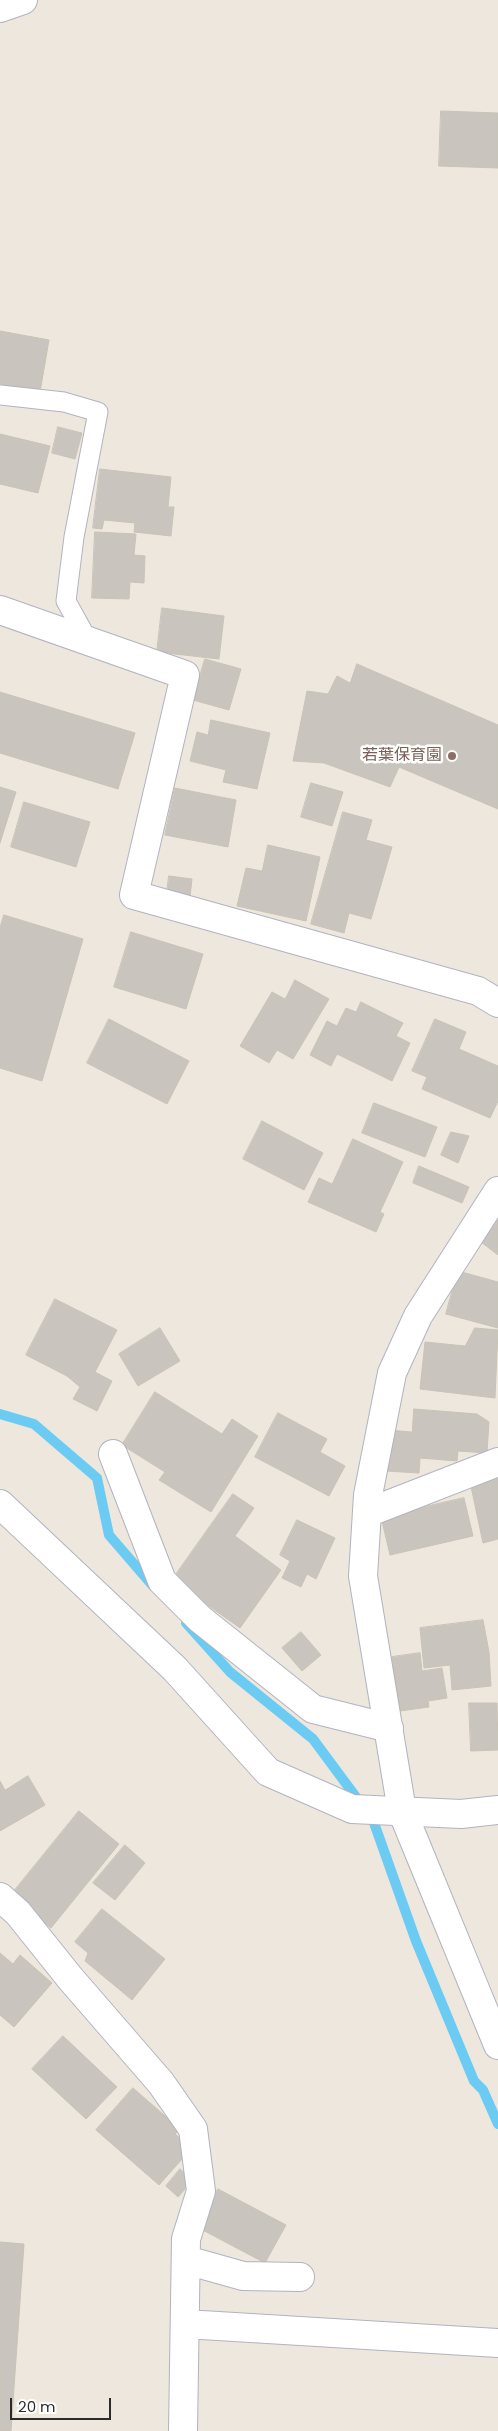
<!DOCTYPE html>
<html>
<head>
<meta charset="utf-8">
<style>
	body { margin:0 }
	#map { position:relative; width:498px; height:2431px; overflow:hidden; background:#eee7dd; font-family:Poppins,sans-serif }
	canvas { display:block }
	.scale { position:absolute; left:10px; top:2398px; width:101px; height:22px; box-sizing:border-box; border:2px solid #2b2b2b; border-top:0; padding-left:6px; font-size:15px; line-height:18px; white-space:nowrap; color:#2b2b2b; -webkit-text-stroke:4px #fff; paint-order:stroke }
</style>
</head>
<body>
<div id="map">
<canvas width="498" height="2431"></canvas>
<div class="scale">20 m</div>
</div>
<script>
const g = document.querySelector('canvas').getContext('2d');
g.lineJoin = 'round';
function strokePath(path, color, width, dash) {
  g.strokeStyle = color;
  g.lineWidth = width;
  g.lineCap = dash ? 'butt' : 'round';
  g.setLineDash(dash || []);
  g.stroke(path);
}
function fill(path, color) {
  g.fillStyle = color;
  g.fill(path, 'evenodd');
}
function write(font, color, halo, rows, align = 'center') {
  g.font = font + ' Poppins,"Noto Sans JP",sans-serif';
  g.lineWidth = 5;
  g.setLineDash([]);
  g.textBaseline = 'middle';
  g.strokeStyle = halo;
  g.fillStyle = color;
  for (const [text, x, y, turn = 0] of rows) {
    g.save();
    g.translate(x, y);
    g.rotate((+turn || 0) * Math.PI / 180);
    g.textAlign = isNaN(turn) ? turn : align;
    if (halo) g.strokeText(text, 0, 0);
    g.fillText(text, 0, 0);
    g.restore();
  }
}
strokePath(new Path2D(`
	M0,1414L34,1424L97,1478L109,1535L153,1586
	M186,1623L230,1672L313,1739L373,1820L416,1941L474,2081L483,2090L498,2124`), '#6ccbf3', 10);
const building = new Path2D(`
	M441,111L498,113V168L439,166Z
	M0,331L49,340L40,392L0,384Z
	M58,427L82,433L75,459L52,453Z
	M0,434L50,446L38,493L0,484Z
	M100,469L171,477L168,507H174L171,536L134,532L135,523L104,520L102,529L93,528Z
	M95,532L136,534L134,555L145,556L144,583L130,582L129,599L92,598Z
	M162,608L224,616L219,659L157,652Z
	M205,659L241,669L229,710L193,700Z
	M357,664L498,725V809L399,767L390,787L324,763L293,761L307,691L328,694L337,676L350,683Z
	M0,692L135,733L118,789L0,753Z
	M211,720L270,733L257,789L223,782L226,770L190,761L197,732L208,735Z
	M311,783L343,792L332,826L301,817Z
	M0,787L16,792L0,843Z
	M175,788L236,800L228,847L165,835Z
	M24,802L90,822L76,867L11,847Z
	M343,812L372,820L366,840L392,847L371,919L349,913L344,933L311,924Z
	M268,845L320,857L306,921L237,906L246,868L262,871Z
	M169,876L192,879L190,897L167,893Z
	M4,915L83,939L42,1081L0,1068V928Z
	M131,932L203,954L186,1009L114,987Z
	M295,980L329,999L293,1059L277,1050L269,1063L240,1046L272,992L285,999Z
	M361,1002L403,1023L396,1036L410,1043L392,1081L337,1054L331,1066L310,1055L327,1021L337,1026L346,1008L356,1012Z
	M109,1019L189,1061L167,1104L87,1063Z
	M435,1019L466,1032L459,1049L498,1066V1101L490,1118L422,1089L427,1077L412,1071Z
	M374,1103L437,1127L425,1157L362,1133Z
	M262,1121L323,1153L304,1190L243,1159Z
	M451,1132L469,1136L458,1163L441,1155Z
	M353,1139L403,1162L380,1212L384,1214L376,1232L308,1202L319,1178L332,1184Z
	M419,1166L469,1187L462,1203L413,1183Z
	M498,1220V1255L481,1242Z
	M458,1271L498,1282V1328L446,1314Z
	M55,1299L117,1330L95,1372L112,1381L97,1411L73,1399L80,1387L67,1376L26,1355Z
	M160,1328L180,1361L138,1386L119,1354Z
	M475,1328L498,1330L495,1398L420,1389L425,1342L465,1346Z
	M155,1392L222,1434L232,1419L258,1436L211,1512L159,1480L165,1472L122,1445Z
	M414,1409L477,1414L489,1422L487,1453L458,1451L457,1461L420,1458L419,1473L386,1471L388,1430L412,1432Z
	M278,1413L327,1439L320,1452L345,1466L329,1496L255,1457Z
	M498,1471V1539L483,1543L469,1477Z
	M233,1494L254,1508L235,1536L281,1570L240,1628L172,1580Z
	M464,1498L473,1536L390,1555L381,1517Z
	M297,1520L335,1538L316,1579L307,1574L301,1587L282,1578L290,1561L280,1555Z
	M483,1620L489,1652L491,1686L452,1690L450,1665L424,1668L420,1628Z
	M301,1632L321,1655L302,1671L282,1648Z
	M420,1653L422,1671L442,1668L447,1698L428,1701L429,1707L400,1711L392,1657Z
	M469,1703H497L498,1750L471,1751Z
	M28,1776L45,1805L0,1831V1781L5,1790Z
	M79,1811L119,1844L51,1928L11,1895Z
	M125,1845L145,1863L115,1900L93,1883Z
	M102,1909L165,1959L132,2000L85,1961L88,1953L75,1942Z
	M0,1953L13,1964L20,1955L52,1983L14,2027L0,2015Z
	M63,2036L117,2087L86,2119L32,2069Z
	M133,2088L180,2129L175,2134L192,2148L159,2185L96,2130Z
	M180,2169L193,2180L178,2197L166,2186Z
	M218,2189L286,2225L265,2263L197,2227Z
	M0,2242L24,2244L11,2431H0Z`);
fill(building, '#c9c4bd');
strokePath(building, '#c9c3b6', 1);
const service = new Path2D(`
	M0,395L64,402L98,412L74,537L66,601L87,639`);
const minor = new Path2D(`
	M0,8L23,0
	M0,610L185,675L134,895L478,991L498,1003
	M498,1191L418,1316L392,1373L368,1495L363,1576L402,1811L498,2045
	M113,1454L162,1581L200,1619L313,1709L389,1728
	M367,1513L498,1462
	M0,1897L18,1913L70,1978L161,2083L193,2129L201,2191L186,2239L183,2431
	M186,2260L243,2276L300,2277
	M185,2324L498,2343`);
const tertiary = new Path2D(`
	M0,1504L175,1669L268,1772L352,1809L461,1814L498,1810`);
strokePath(service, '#b1b3c0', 21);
strokePath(minor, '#b1b3c0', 30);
strokePath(tertiary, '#b1b3c0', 30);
strokePath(service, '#fff', 19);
strokePath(minor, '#fff', 28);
strokePath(tertiary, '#fff', 28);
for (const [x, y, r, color] of [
	[452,756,5,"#8d6e63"]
]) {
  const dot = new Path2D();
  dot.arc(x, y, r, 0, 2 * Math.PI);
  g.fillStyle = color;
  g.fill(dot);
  strokePath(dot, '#fff', 2);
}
write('16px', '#785e54', '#fff', [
	["若葉保育園",442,756]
], 'right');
</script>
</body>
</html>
